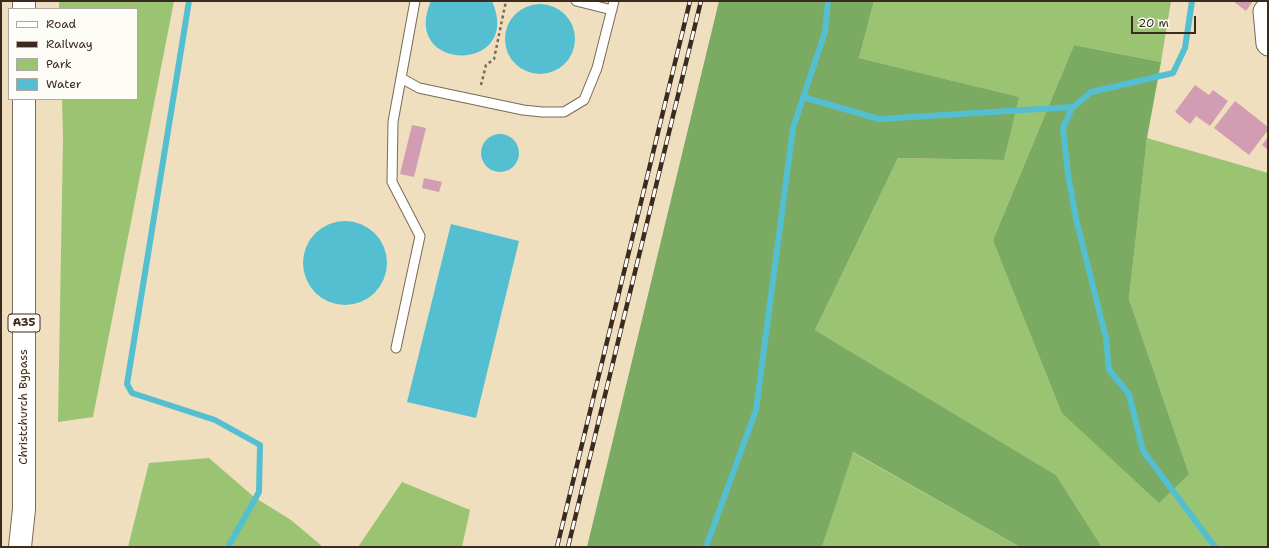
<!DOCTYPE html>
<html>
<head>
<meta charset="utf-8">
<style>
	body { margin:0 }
	#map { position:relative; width:1269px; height:548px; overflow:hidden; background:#efdfbf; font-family:"Shantell Sans",sans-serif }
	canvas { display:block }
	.frame { position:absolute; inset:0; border:2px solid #3b2a1e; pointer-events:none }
	.legend { position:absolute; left:8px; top:8px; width:130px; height:92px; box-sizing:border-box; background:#fdfcf7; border:1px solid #afa8a0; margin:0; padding:5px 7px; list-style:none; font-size:12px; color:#3b2a1e }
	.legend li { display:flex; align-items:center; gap:8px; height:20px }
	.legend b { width:20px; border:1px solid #afa8a0 }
	.scale { position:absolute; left:1131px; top:16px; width:65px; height:18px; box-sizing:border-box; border:2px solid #3b2a1e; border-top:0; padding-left:5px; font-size:12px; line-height:14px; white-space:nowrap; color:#3b2a1e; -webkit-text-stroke:3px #fdfcf7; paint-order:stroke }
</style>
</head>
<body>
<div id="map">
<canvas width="1269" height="548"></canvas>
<div class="frame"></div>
<ul class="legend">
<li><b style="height:5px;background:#fff"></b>Road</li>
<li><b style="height:5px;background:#3b2a1e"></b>Railway</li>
<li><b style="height:11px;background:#9ac471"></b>Park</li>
<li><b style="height:11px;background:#54bfd0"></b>Water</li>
</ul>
<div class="scale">20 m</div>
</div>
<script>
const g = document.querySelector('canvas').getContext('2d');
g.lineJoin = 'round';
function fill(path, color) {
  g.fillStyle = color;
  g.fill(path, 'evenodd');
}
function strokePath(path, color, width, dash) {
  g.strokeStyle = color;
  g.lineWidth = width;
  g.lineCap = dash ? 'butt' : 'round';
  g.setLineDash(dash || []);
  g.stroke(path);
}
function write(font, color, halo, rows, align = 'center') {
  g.font = font + ' "Shantell Sans",sans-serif';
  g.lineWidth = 3;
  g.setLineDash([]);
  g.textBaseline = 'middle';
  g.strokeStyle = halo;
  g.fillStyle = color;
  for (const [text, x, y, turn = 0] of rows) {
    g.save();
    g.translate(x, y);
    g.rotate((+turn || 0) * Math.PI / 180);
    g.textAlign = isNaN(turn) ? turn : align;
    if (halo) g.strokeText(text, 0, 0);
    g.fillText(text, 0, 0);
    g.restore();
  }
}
fill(new Path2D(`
	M59,1H174L93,417L58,422L63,138L62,99H137V9H59Z
	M874,1H1171L1161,62L1074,45L993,240L1189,474L1129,299L1147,138L1268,173V547H1102L1056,475L815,330L898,158L1004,160L1018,97L859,58Z
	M852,452L1020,547H822Z
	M209,458L254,497L291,520L323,547H128L149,463Z
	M402,482L470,510L462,547H358Z`), '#9ac471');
fill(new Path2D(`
	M719,1H874L859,58L1019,97L1004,160L898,158L815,330L1056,475L1102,547H1020L853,452L822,547H587Z
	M1074,45L1161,62L1147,138L1129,299L1189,474L1159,503L1062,413L993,240Z`), '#7baa63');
fill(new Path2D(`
	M431,1H492C524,74 399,73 431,1Z
	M505 39a35 35 0 1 1 70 0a35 35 0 1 1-70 0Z
	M481 153a19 19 0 1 1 38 0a19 19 0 1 1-38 0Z
	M303 263a42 42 0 1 1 84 0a42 42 0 1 1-84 0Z
	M451,224L519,241L476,418L407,402Z`), '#54bfd0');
strokePath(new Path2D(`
	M189,1L127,384L132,393L215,420L260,445L259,492L228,547
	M1192,1L1185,48L1173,73L1091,92L1072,108L1063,128L1068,174L1076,219L1106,338L1109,370L1129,394L1143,451L1215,547
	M803,97L879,119L1073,107
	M706,547L756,410L793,128L825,32L828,1`), '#54bfd0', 6);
fill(new Path2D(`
	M1233,1H1253L1246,11Z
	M1195,85L1209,95L1213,90L1228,101L1210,126L1196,116L1190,124L1175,112Z
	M1235,101L1268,127V130L1249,155L1214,128Z
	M412,125L426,128L414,177L400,174Z
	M1268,137V150L1262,145Z
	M424,178L442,182L439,192L422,188Z`), '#d29cb3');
const service = new Path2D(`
	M415,1L401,78L419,88L523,110L542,112H564L584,100L597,68L614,1
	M576,1L612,10
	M396,348L420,236L392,182L393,122L401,78`);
const minor = new Path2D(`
	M1268,4L1263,11L1266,44L1268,46`);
const primary = new Path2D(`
	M24,1V9
	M20,547L24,509V99`);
strokePath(service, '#7a6956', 11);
strokePath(minor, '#7a6956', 21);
strokePath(primary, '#7a6956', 24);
strokePath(new Path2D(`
	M481,85L486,65L494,59L506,1`), '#7a6956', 2.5, [3, 3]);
strokePath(service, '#fff', 9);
strokePath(minor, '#fff', 19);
strokePath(primary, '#fff', 22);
const rail = new Path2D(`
	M557,547L690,1
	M568,547L701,1`);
strokePath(rail, '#3b2a1e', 4.5);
strokePath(rail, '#fdfcf7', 3, [9]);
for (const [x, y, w] of [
	[24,323,32]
]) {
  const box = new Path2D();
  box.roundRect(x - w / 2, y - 9, w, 18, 3);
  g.fillStyle = '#fdfcf7';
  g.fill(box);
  strokePath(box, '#3b2a1e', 1);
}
write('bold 11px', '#3b2a1e', null, [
	["A35",24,323]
]);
write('12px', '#3b2a1e', '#fdfcf7', [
	["Christchurch Bypass",24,407,-90]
]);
</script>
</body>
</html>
